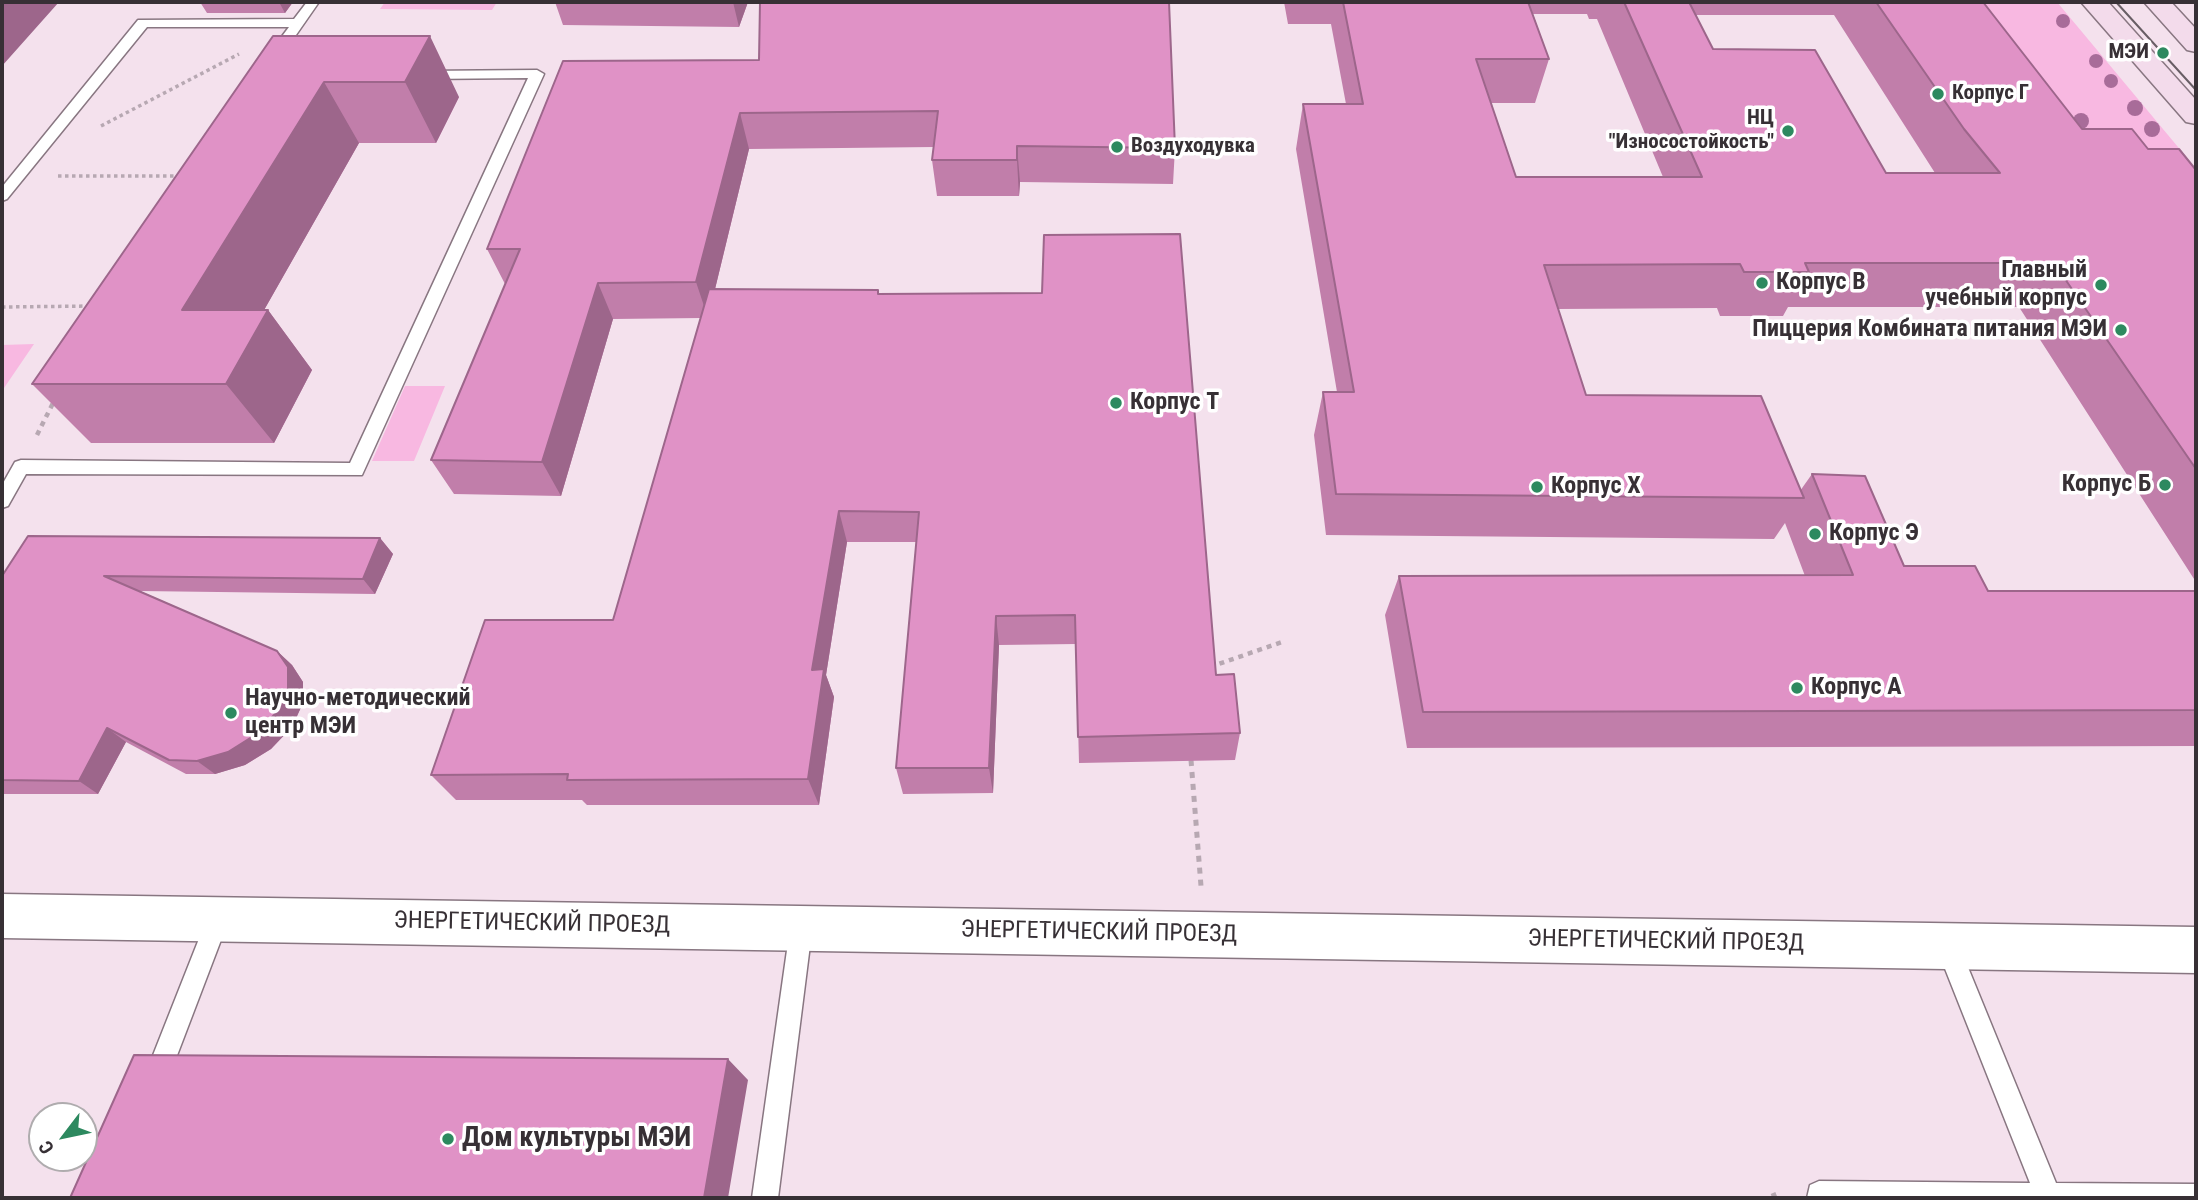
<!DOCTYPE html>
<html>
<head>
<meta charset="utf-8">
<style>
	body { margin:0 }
	#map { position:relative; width:2198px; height:1200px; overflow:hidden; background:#f4e1ed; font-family:"Roboto Condensed",sans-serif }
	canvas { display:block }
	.frame { position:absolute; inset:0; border:4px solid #373035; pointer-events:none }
	.north { position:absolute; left:28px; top:1102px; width:70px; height:70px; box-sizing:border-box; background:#fff; border:2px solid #afacae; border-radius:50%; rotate:238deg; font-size:19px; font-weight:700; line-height:28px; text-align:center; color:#373035 }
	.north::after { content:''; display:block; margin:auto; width:24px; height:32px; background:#2d895f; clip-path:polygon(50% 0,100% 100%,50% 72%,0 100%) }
</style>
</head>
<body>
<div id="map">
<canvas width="2198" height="1200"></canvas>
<div class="frame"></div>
<div class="north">С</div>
</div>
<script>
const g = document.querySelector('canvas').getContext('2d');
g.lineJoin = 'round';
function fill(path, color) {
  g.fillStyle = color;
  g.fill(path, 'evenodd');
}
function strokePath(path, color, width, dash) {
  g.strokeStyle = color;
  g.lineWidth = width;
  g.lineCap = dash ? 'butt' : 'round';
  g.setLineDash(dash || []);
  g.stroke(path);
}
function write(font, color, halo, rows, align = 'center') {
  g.font = font + ' "Roboto Condensed",sans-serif';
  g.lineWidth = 7;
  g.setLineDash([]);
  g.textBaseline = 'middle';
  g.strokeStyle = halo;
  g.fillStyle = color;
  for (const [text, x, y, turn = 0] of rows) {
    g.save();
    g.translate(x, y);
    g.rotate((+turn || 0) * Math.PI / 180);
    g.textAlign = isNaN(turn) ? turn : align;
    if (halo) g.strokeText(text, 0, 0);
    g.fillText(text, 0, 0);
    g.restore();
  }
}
fill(new Path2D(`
	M385,2H497L492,10L380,9Z
	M1954,2H2057L2183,153H2067Z
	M34,344L2,391V345Z
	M405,386H445L414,461H372Z`), '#f8b8e1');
const service = new Path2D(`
	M307,2H319L280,58L275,59L268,55L289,27H147L7,199L2,201V187L138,20L294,19Z
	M537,70L544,74L362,475L26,474L8,506L2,508V485L15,462L21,460L350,463L528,78L423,79L416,75L423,71Z
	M218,908L226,911L229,919L165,1087L156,1090L147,1087L144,1078L210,911Z
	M801,918L809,921L812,929L778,1198H752L790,929L793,921Z
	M1948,935L1956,938L2056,1183L2196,1184V1198H1807L1810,1185L1819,1181L2030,1183L1936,946L1940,938Z`);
const minor = new Path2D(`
	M2,894L2196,927V973L2,938Z`);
const secondary = new Path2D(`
	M2081,2H2108L2196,100V124L2186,122Z
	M2144,2H2171L2196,29V52L2187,50Z`);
strokePath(service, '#887681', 3);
strokePath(minor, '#887681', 3);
strokePath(secondary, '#887681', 3);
strokePath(new Path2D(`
	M101,126L239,54
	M58,176H182
	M2,307L92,306`), '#b7a8b2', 3.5, [3.5, 3.5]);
strokePath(new Path2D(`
	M37,435L55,399
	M1210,667L1282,642`), '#b7a8b2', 4.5, [5, 5]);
strokePath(new Path2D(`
	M1191,760L1201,886
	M1773,1193L1775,1198`), '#b7a8b2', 5, [6, 6]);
fill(service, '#fff');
fill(minor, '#fff');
fill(secondary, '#f3dbeb');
strokePath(new Path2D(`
	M2116,2L2196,90`), '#685e65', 2);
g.fillStyle = '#a86c99';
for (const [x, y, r] of [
	[2063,21,7],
	[2096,61,7],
	[2111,81,7],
	[2135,108,8],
	[2081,121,8],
	[2152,129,8]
]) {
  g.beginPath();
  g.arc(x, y, r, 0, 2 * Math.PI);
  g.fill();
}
fill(new Path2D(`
	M200,2H293L285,13H207Z
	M555,2H748L739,27L563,25Z
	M1284,2H1983L2082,129L2148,149L2196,170V582L2019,307H1788L1783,316H1720L1717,308L1558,309L1586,395L1800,491L1812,474L1904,566L1988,591H2196V746L1407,748L1385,615L1399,576H1805L1785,523L1774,539L1326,535L1314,435L1323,392H1337L1296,149L1303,104H1346L1331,24H1288ZM1533,14H1587L1589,19H1597L1663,177H1516L1491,103H1535L1549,59ZM1696,15H1834L1935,173H1886L1713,49Z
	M273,36L459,97L436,143H359L264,310H268L312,370L274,443H91L32,384Z
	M759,60L1175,148L1173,184L1020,182L1019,196H937L932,160L934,147L749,149L715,289L879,294L1216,675L1240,733L1235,760L1079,763L1076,644L999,645L993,793L903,794L896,768L916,542H847L826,675L834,697L819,805H587L582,800H456L431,775L613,620L701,318L613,319L561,496L454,494L431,460L505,284L487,249Z
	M380,538L393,554L375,594L140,591L277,651L292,665L303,682V703L292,727L271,749L245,765L215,774H186L126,742L98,794H2V576Z`), '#c17eaa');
fill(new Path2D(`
	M2,2H59L2,66Z
	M279,2H293L285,13Z
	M733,2H748L739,27Z
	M430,36L459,97L436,143L405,82Z
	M324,82L359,143L230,370L182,310Z
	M740,113L749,149L708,318L696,282Z
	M1017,146L1020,182L1019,196L1017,160Z
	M598,283L613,319L561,496L542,462Z
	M268,310L312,370L274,443L226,384Z
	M839,511L847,542L826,675L834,697L819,805L808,779L812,670Z
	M380,538L393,554L375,594L363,579Z
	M996,616L999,645L993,793L989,768Z
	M277,651L292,665L303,682V703L292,727L271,749L245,765L215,774L197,761Z
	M107,728L126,742L98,794L79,781Z
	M728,1059L748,1080L728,1198H704Z`), '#9d668b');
const building = new Path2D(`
	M760,2H1169L1175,148L1017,146V160H932L938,111L740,113L696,282L598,283L542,462L431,460L520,249H487L563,61L759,60Z
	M1343,2H1528L1549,59H1476L1516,177H1702L1624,2H1689L1713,49L1815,50L1886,173H2000L1964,129L1876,2H1983L2082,129H2132L2148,149H2179L2196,170V469L2054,263H1805L1809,272H1744L1740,264L1544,265L1586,395L1761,396L1804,498L1336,494L1323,392H1354L1303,104H1363Z
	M273,36H430L405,82H324L182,310H268L226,384H32Z
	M1180,234L1216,675L1234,674L1240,733L1078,737L1075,615L996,616L989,768H896L919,512L839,511L812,670L824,669L808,779L567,780L568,774L431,775L485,620H613L709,289L878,290V294L1042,293L1044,235Z
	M1812,474L1865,476L1904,566H1975L1988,591H2196V710L1423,712L1399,576L1853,575Z
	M28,536L380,538L363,579L104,576L277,651L288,667V689L276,713L255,735L228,752L197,761L169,760L107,728L79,781L2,780V576Z
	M134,1055L728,1059L704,1198H70Z`);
fill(building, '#e092c6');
strokePath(building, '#9d668b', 2);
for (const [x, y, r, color] of [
	[2163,53,7,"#2d895f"],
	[1938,94,7,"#2d895f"],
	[1788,131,7,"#2d895f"],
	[1117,147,7,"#2d895f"],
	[1762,283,7,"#2d895f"],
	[2101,285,7,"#2d895f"],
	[2121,330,7,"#2d895f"],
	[1116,403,7,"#2d895f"],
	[2165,485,7,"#2d895f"],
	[1537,487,7,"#2d895f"],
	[1815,534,7,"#2d895f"],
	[1797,688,7,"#2d895f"],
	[231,713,7,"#2d895f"],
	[448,1139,7,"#2d895f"]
]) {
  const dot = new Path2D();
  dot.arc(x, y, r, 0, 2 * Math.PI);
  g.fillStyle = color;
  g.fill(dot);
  strokePath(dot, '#fff', 2.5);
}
write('bold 21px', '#373035', '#fff', [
	["МЭИ",2149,53],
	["Корпус Г",1952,94,"left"],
	["НЦ",1774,119],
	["\"Износостойкость\"",1774,143],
	["Воздуходувка",1131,147,"left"]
], 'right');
write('bold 24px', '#373035', '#fff', [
	["Главный",2087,271,"right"],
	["учебный корпус",2087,299,"right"],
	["Корпус В",1776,283],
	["Пиццерия Комбината питания МЭИ",2107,330,"right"],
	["Корпус Т",1130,403],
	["Корпус Б",2151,485,"right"],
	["Корпус Х",1551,487],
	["Корпус Э",1829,534],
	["Корпус А",1811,688],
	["Научно-методический",245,699],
	["центр МЭИ",245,727]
], 'left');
write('24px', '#373035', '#fff', [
	["ЭНЕРГЕТИЧЕСКИЙ ПРОЕЗД",532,924,1],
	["ЭНЕРГЕТИЧЕСКИЙ ПРОЕЗД",1099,933,1],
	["ЭНЕРГЕТИЧЕСКИЙ ПРОЕЗД",1666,942,1]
]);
write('bold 28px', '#373035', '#fff', [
	["Дом культуры МЭИ",462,1139]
], 'left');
</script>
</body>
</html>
